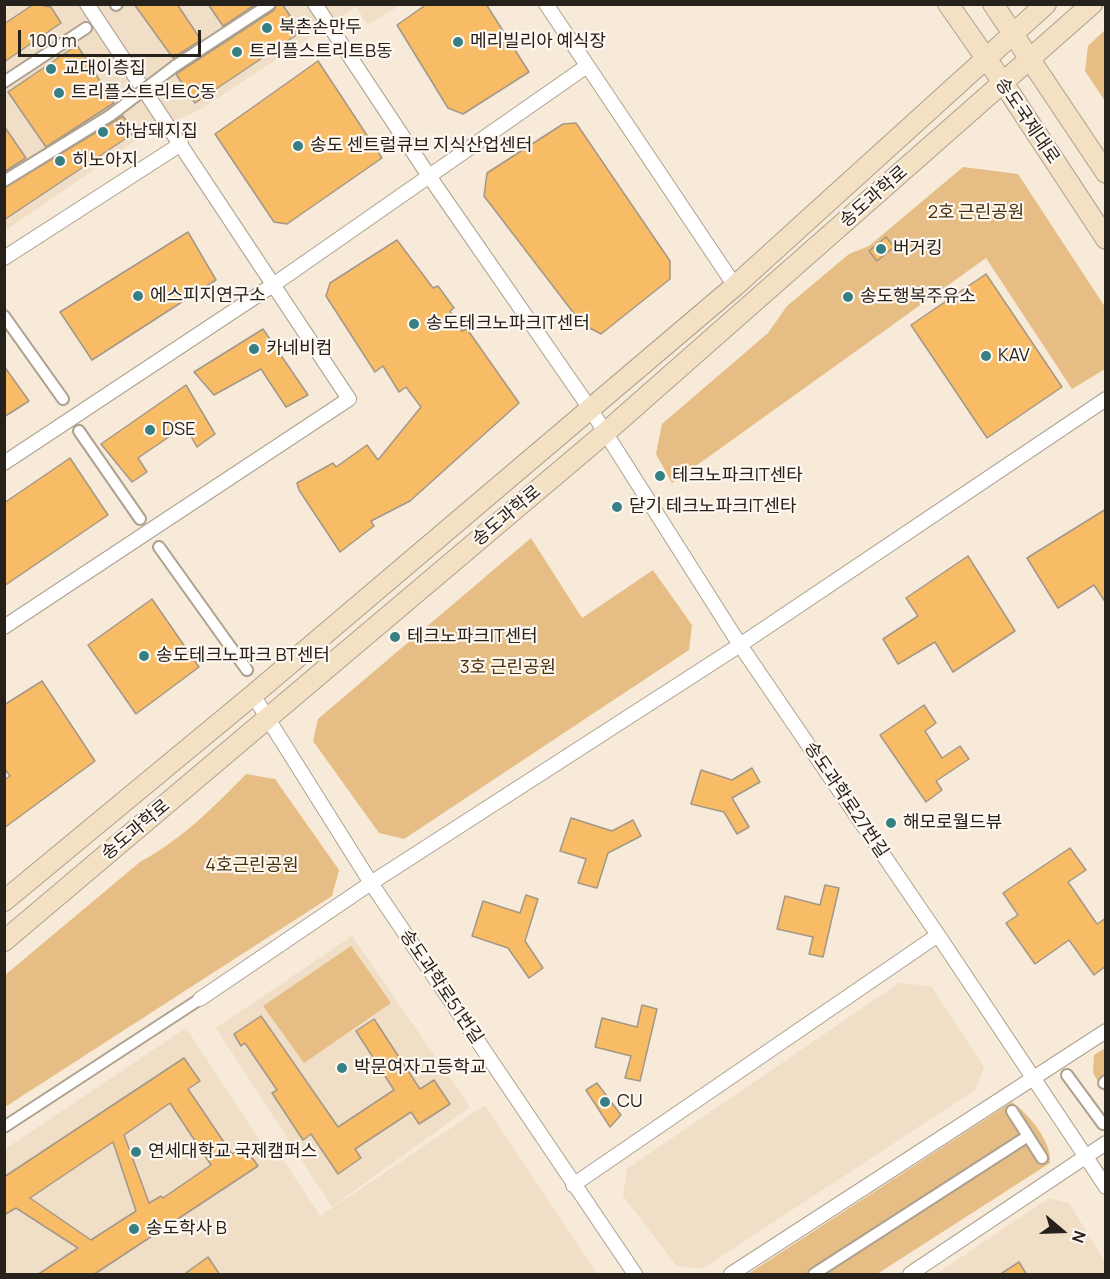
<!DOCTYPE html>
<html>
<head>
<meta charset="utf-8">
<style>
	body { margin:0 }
	#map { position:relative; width:1110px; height:1279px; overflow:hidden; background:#f7ead8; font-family:Manrope,sans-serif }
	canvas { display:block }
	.frame { position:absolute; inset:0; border:6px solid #26211b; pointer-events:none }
	.north { position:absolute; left:1032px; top:1201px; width:60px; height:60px; -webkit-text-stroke:4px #fef8f1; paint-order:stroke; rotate:109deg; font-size:16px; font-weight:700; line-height:24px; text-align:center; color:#26211b }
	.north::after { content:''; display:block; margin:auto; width:21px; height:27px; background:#26211b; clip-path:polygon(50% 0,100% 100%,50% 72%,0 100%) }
	.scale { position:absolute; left:18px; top:30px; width:183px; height:27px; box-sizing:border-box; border:3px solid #26211b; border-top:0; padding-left:8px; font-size:18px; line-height:21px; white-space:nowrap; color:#26211b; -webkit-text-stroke:4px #fef8f1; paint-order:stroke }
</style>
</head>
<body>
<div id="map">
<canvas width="1110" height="1279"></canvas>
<div class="frame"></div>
<div class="north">N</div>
<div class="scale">100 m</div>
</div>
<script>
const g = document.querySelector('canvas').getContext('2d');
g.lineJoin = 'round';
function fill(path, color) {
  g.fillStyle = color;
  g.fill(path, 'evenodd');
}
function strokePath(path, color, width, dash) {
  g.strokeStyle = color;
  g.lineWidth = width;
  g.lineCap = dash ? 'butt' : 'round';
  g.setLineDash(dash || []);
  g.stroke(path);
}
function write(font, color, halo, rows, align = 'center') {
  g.font = font + ' Manrope,"Noto Sans KR",sans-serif';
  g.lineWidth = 4.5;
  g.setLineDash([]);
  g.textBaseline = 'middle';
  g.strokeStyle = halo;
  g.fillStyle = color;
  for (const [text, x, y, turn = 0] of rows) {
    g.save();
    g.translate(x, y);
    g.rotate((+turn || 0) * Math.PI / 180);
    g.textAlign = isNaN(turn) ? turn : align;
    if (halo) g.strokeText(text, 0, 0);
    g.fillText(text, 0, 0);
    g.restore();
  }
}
fill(new Path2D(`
	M13,5H400L368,25L356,7L199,110L142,136L5,231L4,10Z
	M352,936L470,1107L332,1207L216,1028Z
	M899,983L931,986L984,1067L975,1090L702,1269L676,1265L623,1196L627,1169Z
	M186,1028L268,1153L277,1150L320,1216L485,1105L597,1274H5V1149Z
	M1049,1198L1069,1203L1105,1262V1274H936Z`), '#f0dec6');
fill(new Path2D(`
	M1105,30V101L1085,71L1088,46Z
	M963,167L1018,174L1105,307V369L1072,389L986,258L672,483L656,454L662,424L768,333L787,306L849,254L869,246Z
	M531,538L582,618L653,570L692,625L689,650L404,839L379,833L313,741L318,719Z
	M246,774L275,779L339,870L332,896L5,1107V975L140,862C181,840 214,807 246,774Z
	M351,946L391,1003L304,1063L263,1006Z
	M1105,1048V1093L1093,1073L1094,1055Z
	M1012,1102C1029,1114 1052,1142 1050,1163L877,1274H748Z`), '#e6bd84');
const building = new Path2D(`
	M34,4L51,7L61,23L4,62V24Z
	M134,4H177L201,40L173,58Z
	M208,4H256L223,26Z
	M277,4H282L301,32L195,103L176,74L274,10Z
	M427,4H486L529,72L463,114L448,108L397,25Z
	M77,45L114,103L46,147L8,92Z
	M318,61L382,158L287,224L274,222L215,134Z
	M123,116L134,133L4,220V188Z
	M576,123L670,261V279L601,334L582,324L484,196L487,173L563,124Z
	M4,126L26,158L4,172Z
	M188,232L216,280L92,360L60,312Z
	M886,237L894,247L877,261L869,251Z
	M397,240L433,288L438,286L454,308L450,311L462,331L467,329L519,403L410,501L371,521L374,526L340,552L299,490L297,483L333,463L336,467L367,445L378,460L421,407L406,387L399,392L383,366L375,372L326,296L330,283Z
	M986,274L1062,387L987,438L911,325Z
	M263,329L308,395L286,407L261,369L214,395L194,372Z
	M4,366L29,401L4,417Z
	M186,385L215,434L197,447L185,426L138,458L147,472L132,482L101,444Z
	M70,458L108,515L4,586V503Z
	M1106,509V603L1094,585L1058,608L1027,558Z
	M968,556L1015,631L953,672L935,642L898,664L883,639L918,616L906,598Z
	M152,599L199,667L136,714L88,645Z
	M42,681L95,761L4,828V780L10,776L4,768V705Z
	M924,705L936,723L925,731L942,758L960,746L969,759L936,781L942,790L926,802L880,735Z
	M752,768L760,782L732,798L749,827L737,834L724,812L691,804L701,770L732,780Z
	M571,818L612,831L633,820L641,836L608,853L597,888L578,883L586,859L560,851Z
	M1070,848L1086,870L1068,882L1097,924L1106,918V966L1094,975L1069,940L1035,964L1006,923L1018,915L1003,893Z
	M825,885L839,888L823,957L809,954L813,937L777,929L785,896L820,905Z
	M526,895L538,899L525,941L543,968L529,978L508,948L472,936L483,901L520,913Z
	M642,1005L657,1009L640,1081L625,1078L631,1056L595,1047L602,1018L637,1027Z
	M261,1016L338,1127L394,1090L356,1031L374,1019L420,1089L434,1080L450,1104L419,1124L411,1112L355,1149L361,1158L338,1174L311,1134L303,1140L272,1093L277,1090L245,1043L241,1046L234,1034Z
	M184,1058L200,1081L188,1089L232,1154L244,1146L258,1166L93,1275H37L78,1248L16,1208L4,1215V1177ZM170,1103L211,1165L163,1198L161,1196L149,1203L124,1135ZM113,1142L136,1211L91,1240L30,1198Z
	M597,1083L621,1115L610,1127L586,1090Z
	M208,1257L220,1275H183Z
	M1019,1262L1027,1275H999Z`);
fill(building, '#f7bc65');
strokePath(building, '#a49787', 1.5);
const pedestrian = new Path2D(`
	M116,5L117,4
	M175,66L270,4
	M4,82L86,28
	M4,181L111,115
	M4,316L63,399
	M79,431L140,519
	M159,547L247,670
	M1067,1075L1103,1124
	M1104,1083L1106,1081
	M1012,1111L1028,1136
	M4,1127L200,999
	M814,1274L1028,1136L1042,1158`);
const minor = new Path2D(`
	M315,4L429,176L591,410L740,645L938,935L1106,1187
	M546,4L735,286
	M4,258L181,144
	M4,463L273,285L587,66
	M4,627L349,399L87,4
	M253,695L371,883L635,1274
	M200,999L371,883L740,645L1106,399
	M573,1185L938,935
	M731,1274L1106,1031
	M910,1274L1106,1143`);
const secondary = new Path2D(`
	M948,4L1004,84L1106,239
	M993,4L1106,173
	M4,901L253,695L735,286L1046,4
	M4,941L605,433L1092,4`);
strokePath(pedestrian, '#ada08f', 14);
strokePath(minor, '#ada08f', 16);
strokePath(secondary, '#ada08f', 22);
strokePath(pedestrian, '#fff', 10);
strokePath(minor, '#fff', 14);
strokePath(secondary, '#f4e1c3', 20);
const pedestrianBridge = new Path2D(`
	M111,115L175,66`);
strokePath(pedestrianBridge, '#ada08f', 14, []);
strokePath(pedestrianBridge, '#fff', 10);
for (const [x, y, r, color] of [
	[267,28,6,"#367f82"],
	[458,42,6,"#367f82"],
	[237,52,6,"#367f82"],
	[51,69,6,"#367f82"],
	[59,93,6,"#367f82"],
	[103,132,6,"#367f82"],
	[298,146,6,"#367f82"],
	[60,161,6,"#367f82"],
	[881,249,6,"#367f82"],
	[138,296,6,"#367f82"],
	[848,297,6,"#367f82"],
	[414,324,6,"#367f82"],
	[254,349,6,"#367f82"],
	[986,356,6,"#367f82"],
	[150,430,6,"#367f82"],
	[660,476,6,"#367f82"],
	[617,507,6,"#367f82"],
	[395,637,6,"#367f82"],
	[144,656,6,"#367f82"],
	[891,823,6,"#367f82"],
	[342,1068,6,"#367f82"],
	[605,1102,6,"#367f82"],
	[136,1152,6,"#367f82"],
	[134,1229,6,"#367f82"]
]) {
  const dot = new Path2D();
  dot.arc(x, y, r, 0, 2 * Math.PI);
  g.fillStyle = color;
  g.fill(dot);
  strokePath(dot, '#fef8f1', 2);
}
write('18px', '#26211b', '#fef8f1', [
	["북촌손만두",279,28],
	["메리빌리아 예식장",470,42],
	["트리플스트리트B동",249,52],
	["교대이층집",63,69],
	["트리플스트리트C동",71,93],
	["하남돼지집",115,132],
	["송도 센트럴큐브 지식산업센터",310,146],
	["히노아지",72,161],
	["버거킹",893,249],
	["에스피지연구소",150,296],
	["송도행복주유소",860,297],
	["송도테크노파크IT센터",426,324],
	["카네비컴",266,349],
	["KAV",998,356],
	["DSE",162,430],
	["테크노파크IT센타",672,476],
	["닫기 테크노파크IT센타",629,507],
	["테크노파크IT센터",407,637],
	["송도테크노파크 BT센터",156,656],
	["해모로월드뷰",903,823],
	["박문여자고등학교",354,1068],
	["CU",617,1102],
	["연세대학교 국제캠퍼스",148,1152],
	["송도학사 B",146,1229]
], 'left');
write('18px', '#26211b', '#fef8f1', [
	["송도국제대로",1027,121,56],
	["송도과학로",874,197,-41],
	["송도과학로",507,516,-40],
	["송도과학로27번길",846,800,56],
	["송도과학로",136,830,-40],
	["송도과학로51번길",441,987,56]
]);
write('18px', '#48300a', '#fef8f1', [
	["2호 근린공원",976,213],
	["3호 근린공원",508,668],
	["4호근린공원",252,866]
]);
</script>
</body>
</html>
